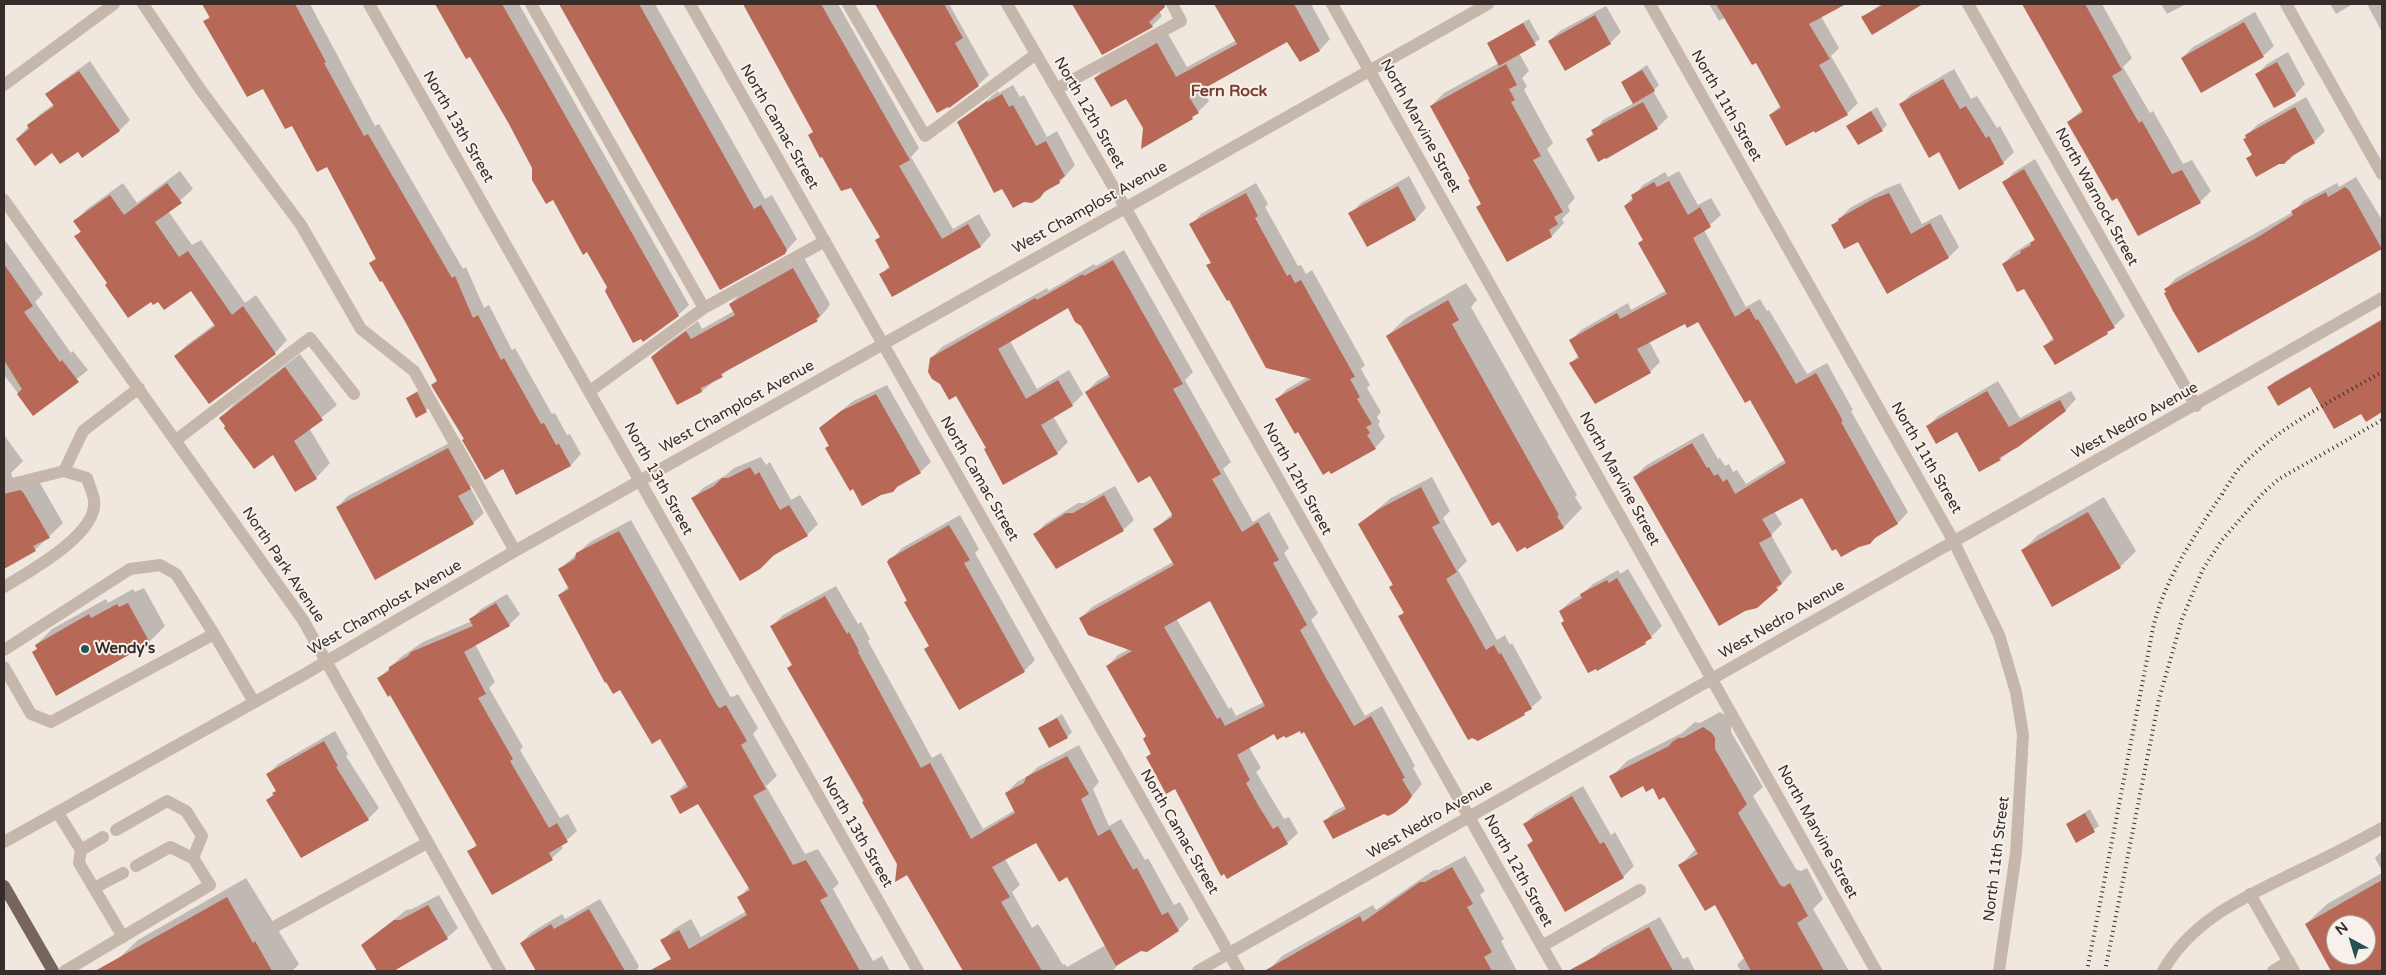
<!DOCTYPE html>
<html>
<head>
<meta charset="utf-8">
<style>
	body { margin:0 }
	#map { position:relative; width:2386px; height:975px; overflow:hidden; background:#f0e7df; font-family:"Varela Round",sans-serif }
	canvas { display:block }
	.frame { position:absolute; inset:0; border:5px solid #362d2a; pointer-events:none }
	.north { position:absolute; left:2326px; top:915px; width:50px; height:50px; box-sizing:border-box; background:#f8f1eb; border:1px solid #aaa39e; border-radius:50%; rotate:321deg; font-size:14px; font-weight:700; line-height:20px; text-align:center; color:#362d2a }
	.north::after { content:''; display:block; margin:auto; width:18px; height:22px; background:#255252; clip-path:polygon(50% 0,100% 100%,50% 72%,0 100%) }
</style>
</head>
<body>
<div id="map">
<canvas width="2386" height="975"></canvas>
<div class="frame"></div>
<div class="north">N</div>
</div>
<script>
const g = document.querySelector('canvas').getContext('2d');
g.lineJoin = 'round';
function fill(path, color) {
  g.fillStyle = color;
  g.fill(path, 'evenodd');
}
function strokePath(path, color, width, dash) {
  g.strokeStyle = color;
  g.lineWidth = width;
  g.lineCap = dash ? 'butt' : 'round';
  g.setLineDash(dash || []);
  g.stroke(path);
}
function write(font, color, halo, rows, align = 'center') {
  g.font = font + ' "Varela Round",sans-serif';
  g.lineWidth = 4;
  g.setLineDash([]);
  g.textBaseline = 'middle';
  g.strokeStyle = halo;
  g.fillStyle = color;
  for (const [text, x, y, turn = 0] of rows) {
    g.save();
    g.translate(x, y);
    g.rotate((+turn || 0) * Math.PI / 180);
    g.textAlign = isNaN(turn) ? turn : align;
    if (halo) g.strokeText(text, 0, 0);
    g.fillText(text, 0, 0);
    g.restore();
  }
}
fill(new Path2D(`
	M204,4H310L375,126L379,124L463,269L466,267L484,308L489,305L512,350L515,348L552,414L555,413L567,435L570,434L581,454L571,465L517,493L503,468L465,438L433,385L438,380L383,279L371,263L377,257L327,166L263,87L205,21L210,16Z
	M439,4H519L689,305L678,315L608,287L587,251L533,168L510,123L470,55L437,6Z
	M560,4H655L765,199L772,195L797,239L784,253L721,288Z
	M743,4H838L919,148L911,157L953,229L979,214L991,235L981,246L893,296L881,275L890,265L881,236L851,187L810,135L814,131Z
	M877,4H949L989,75L978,85L938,111Z
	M1073,4H1166L1159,11L1162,16L1152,26L1102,53Z
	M1215,4H1311L1330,39L1320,50L1300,60L1288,40L1201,88L1209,101L1192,118L1144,128L1126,98L1095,78L1106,67L1168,34L1187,67L1237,40Z
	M1709,4H1814L1839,48L1831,56L1858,103L1847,114L1816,132L1770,115L1781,105L1756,61L1726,17L1719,21Z
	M1881,4H1921L1872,33L1863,17Z
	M2024,4H2102L2132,58L2123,67L2150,113L2153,111L2183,164L2192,160L2211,191L2200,202L2117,196L2068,122L2083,109Z
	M2161,4H2186L2167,14Z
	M2330,4H2353L2336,14Z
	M2367,4H2382V32Z
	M1606,6L1621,32L1610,43L1549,41L1560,31Z
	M2255,12L2274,46L2263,56L2182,58L2193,47Z
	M1529,19L1540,39L1519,53L1529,71L1522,78L1527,86L1524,90L1553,143L1547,149L1575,198L1568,206L1570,211L1562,219L1564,223L1552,236L1508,261L1477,208L1482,203L1472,178L1431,106L1444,93L1499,63L1488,43Z
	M2288,52L2305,84L2295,95L2257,74L2267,64Z
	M90,61L130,120L120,130L82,156L78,150L53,151L17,139L39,115L54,104L47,94L58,84Z
	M1647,65L1659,85L1653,91L1668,117L1657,128L1587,140L1603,120L1634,103L1622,82Z
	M1954,69L1971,99L1977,96L1997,128L2000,126L2014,152L2003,163L1939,150L1900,105L1911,94Z
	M1013,85L1020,97L1024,95L1047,137L1057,131L1075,165L1060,182L1050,187L1040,197L1002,187L959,123L998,91L999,93Z
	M2306,97L2325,131L2314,142L2296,153L2289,160L2279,163L2247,159L2253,153L2246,136L2257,125Z
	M1877,107L1887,125L1882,130L1848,126Z
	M2035,159L2125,316L2107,333L2045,346L2054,337L2024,287L2003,264L2014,253L2035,239L2004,183L2014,172Z
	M180,171L193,189L168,211L192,245L201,240L245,303L256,295L287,340L275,353L175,356L188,344L215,324L191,289L151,300L109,283L76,236L81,231L75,221L87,209L123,183L137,203Z
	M1679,171L1698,205L1711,198L1721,215L1704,230L1746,307L1760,299L1767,311L1769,310L1807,374L1827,363L1853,410L1851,411L1908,512L1898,523L1878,534L1802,497L1774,511L1782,524L1771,535L1792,572L1777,589L1635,477L1645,466L1703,433L1718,459L1720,458L1725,466L1729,464L1733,472L1737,470L1746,484L1785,460L1750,398L1698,320L1685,322L1649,341L1660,362L1650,372L1571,363L1579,355L1570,341L1581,330L1628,303L1631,310L1667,290L1640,243L1644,239L1625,206L1643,185L1665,172L1668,177Z
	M1409,176L1426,208L1416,219L1368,246L1350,214L1361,203Z
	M2356,177L2382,220V247L2198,351L2166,289L2176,278L2293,212L2303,201L2337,183L2339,187Z
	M1256,183L1268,204L1265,207L1298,266L1301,265L1306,274L1312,270L1365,365L1361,369L1370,385L1367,388L1381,412L1377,417L1380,422L1378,424L1385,437L1375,448L1298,431L1277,399L1287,389L1308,377L1230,298L1208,266L1212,262L1191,225L1201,214Z
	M1900,183L1922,224L1941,214L1959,247L1949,257L1887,292L1859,240L1833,225L1850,208L1885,189Z
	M4,239L43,294L35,302L71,353L73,351L88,370L34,414L4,375Z
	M1124,250L1193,372L1185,380L1231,462L1223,469L1253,522L1269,512L1289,548L1284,553L1318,613L1311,620L1365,716L1382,706L1415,766L1413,768L1422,784L1407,802L1384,813L1324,822L1335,811L1346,805L1304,731L1300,729L1274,732L1249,747L1261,768L1256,772L1269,794L1284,819L1289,817L1298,833L1287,843L1176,787L1147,757L1152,752L1147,736L1107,666L1118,655L1129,649L1081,618L1092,607L1173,562L1155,529L1172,514L1150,474L1086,392L1097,381L1109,374L1082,325L1068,306L1010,341L1037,389L1069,370L1083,394L1072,405L1053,416L1068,442L1057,453L987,448L957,395L931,358L942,347L1047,288L1048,291L1094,264L1096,266ZM1210,599L1264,702L1236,716L1231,707L1229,709L1176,618Z
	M804,258L830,304L827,309L817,320L732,367L702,391L678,404L652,357L663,346L698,321L702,329L734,311L730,304L741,293Z
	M1466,283L1477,300L1471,307L1577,495L1575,497L1582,508L1564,527L1527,548L1387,336L1406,318Z
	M2382,319V411L2366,420L2362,412L2311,386L2269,387L2274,382Z
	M300,354L337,405L309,428L330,463L316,478L227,426L221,418L235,403Z
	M1998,381L2020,418L2071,391L2076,399L2066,410L2000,459L1980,470L1957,431L1927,427L1938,416Z
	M887,385L931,462L920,472L826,448L830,445L820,428L853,401Z
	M422,388L432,406L417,416L407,398Z
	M4,435L23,461L11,473L12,477L17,480L37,478L63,523L35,550L4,568Z
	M459,438L481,477L470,487L484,513L473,523L337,507L348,496Z
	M761,457L766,465L770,462L791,500L800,495L818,524L807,535L770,558L693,498L703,488L726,475L734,468Z
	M1432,477L1450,511L1443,518L1467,561L1458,570L1497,640L1505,635L1510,645L1512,643L1542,698L1524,714L1399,617L1404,612L1390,587L1394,583L1360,524L1391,498Z
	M1115,486L1134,520L1123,530L1035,535L1045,524L1078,503H1084Z
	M2104,497L2136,551L2120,567L2022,551L2038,535Z
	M960,515L979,549L975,553L1035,660L1024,671L925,649L930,645L890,560L902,548Z
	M631,520L730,696L733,697L738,694L758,728L753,734L777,776L766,786L805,854L818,849L839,883L833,889L873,961L882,956L890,971H771L766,963L752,971H679L662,941L674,929L691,919L701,937L747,911L739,898L749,887L698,803L672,796L687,783L660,737L621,688L559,595L569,586L560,569L590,542Z
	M1628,569L1662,626L1645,643L1566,620L1560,611L1571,601L1582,594L1593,584L1618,570L1620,574Z
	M836,586L858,624L861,622L870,639L868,641L932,758L941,753L983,829L1015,810L1006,793L1017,782L1028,776L1038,767L1079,745L1099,782L1093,789L1109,826L1121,819L1145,860L1148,858L1174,905L1180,902L1189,919L1178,930L1116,964L1117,966L1112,971H965L908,873L898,864L789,668L793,664L772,626L783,615ZM1037,841L1068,876L1106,945L1067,967L1065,964L1063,965L1038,924L1032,928L1012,892L1020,885L1005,859Z
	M144,588L165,626L149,642L33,652L38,648L36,645L52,629L106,599L108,603L133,589L135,592Z
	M507,594L520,614L509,625L475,644L495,682L489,688L523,747L520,750L560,818L568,814L577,831L561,845L563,848L552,858L492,893L469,852L477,844L391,694L379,678L401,657L423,642L472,621L471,619L481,609Z
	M1720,712L1728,717L1731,721V732L1763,787L1753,796L1796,869L1801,871L1807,868L1823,899L1813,909L1849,971H1741L1737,965L1745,957L1716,903L1680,865L1696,849L1665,795L1653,786L1611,777L1627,761L1682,733L1695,722L1700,723Z
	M1062,714L1072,732L1067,737L1040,728Z
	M335,731L348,754L346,756L379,808L368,819L268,800L277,790L268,774L278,764Z
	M1583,786L1611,835L1615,832L1634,866L1623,877L1565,910L1528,845L1533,840L1524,825L1535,814Z
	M2090,809L2099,826L2076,841L2067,825Z
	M2382,851V871L2375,858Z
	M1465,856L1485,891L1480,895L1504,939L1501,941L1517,971H1271L1270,969L1282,956L1373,905L1376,910L1434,870H1439Z
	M2382,873V971H2333L2306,924L2327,904ZM2336,925H2366V955H2336Z
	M246,878L299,964L292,971H125L118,959L138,940Z
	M439,895L458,928L447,938L391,971H378L363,945L406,910L412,909Z
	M600,899L639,966L636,971H537L521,943L532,932L562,914L565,919Z
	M1660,917L1683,959L1688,957L1695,971H1599L1592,959L1603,948Z`), '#0003');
fill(new Path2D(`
	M202,4H295L326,62L324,63L364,136L368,134L452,278L455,276L473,318L478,315L501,360L504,358L541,424L544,423L556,445L559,444L571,466L516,495L503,469L485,480L462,440L464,439L431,385L437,381L407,325L382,281L380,282L369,263L376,259L327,167L317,172L292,126L285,129L263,89L247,97L203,21L210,18Z
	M435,4H502L679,316L643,342L641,339L633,343L605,291L607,287L587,252L583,255L553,200L546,204L532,180V168L509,124L470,57L466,59Z
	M559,4H639L754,209L761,205L787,250L785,254L720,290Z
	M743,4H821L910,160L899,166L942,239L968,224L981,247L892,297L879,274L890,268L875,240L880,237L851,188L841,191L822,157L820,158L808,135L813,132Z
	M875,4H944L963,38L955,43L979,86L949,108L948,107L937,113Z
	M1072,4H1164L1165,7L1149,22L1153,27L1102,55Z
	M1214,4H1294L1320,51L1300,62L1287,42L1189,97L1199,113L1192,117L1193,119L1141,149L1143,128L1126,99L1111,107L1094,78L1157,43L1176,77L1237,44Z
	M1716,4H1846L1809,24L1830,59L1819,65L1848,115L1815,133L1814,131L1786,146L1769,115L1781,108L1756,63L1752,65Z
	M1884,4H1923L1872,35L1861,17Z
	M2022,4H2085L2122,70L2112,76L2139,123L2142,121L2172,174L2182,170L2201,203L2138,236L2117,198L2112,201L2067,122L2083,112Z
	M1595,15L1611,44L1565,71L1548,41Z
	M2244,22L2264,57L2201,93L2181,58Z
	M1523,23L1536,45L1499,66L1487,43Z
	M2277,62L2296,96L2274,108L2255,74Z
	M1506,64L1517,85L1509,89L1515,100L1511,102L1541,156L1533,160L1563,212L1554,217L1558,224L1549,230L1552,237L1507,262L1476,207L1481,204L1468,180L1470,179L1430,106Z
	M1642,70L1655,91L1633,104L1621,82Z
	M79,71L120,131L82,158L78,152L60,164L52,153L35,166L16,139L29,129L27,125L54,106L45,94Z
	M1943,79L1960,109L1966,106L1986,138L1989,136L2004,164L1959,190L1939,152L1929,158L1899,104Z
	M1002,94L1009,107L1013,105L1036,146L1046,141L1065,176L1059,180L1060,183L1044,192L1040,198L1032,203L1024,202L1013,208L1002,189L994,193L957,122L987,101L988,102Z
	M1643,102L1658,129L1606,159L1605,158L1598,162L1586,139L1594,135L1591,130Z
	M2295,107L2315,143L2292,156L2284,164H2279L2256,177L2246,158L2252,155L2243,139L2246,138L2245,135Z
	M1871,111L1883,131L1858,145L1846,126Z
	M2024,169L2115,328L2107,332L2108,334L2055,365L2043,346L2054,340L2024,289L2017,292L2002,264L2021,253L2020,251L2031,245L2030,243L2035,240L2002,182Z
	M1669,181L1688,215L1700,207L1711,227L1693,238L1735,317L1749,308L1756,320L1758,319L1796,384L1816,373L1843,421L1841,422L1898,524L1875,538L1870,544L1859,547L1841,557L1836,549L1832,551L1802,498L1762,519L1772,536L1759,543L1782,584L1776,587L1778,590L1757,608L1745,611L1719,626L1633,477L1692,443L1707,468L1709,467L1714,476L1718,474L1723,482L1727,479L1735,494L1786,463L1750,400L1745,403L1698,322L1687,328L1685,324L1637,349L1651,373L1595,404L1569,363L1579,358L1569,340L1617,313L1620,319L1667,294L1638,243L1643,240L1624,206L1633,200L1631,195L1654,182L1657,187Z
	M167,183L182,203L155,222L179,257L188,251L232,315L243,306L276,354L209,404L174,356L215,326L191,291L164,310L158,302L153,305L151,302L128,318L105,285L107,283L74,236L81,232L73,221L110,195L124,215Z
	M1398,186L1416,220L1367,247L1348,213Z
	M2345,187L2349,190L2382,249L2198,353L2173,311L2164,293L2166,292L2164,289L2258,237L2293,215L2291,211L2326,192L2328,197Z
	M1246,193L1258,216L1255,218L1287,276L1290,274L1295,283L1301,280L1355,377L1350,379L1360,397L1357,399L1372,424L1366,427L1370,433L1367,435L1376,449L1331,474L1329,471L1323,475L1298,432L1295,434L1275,399L1311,379L1266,368L1229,300L1227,301L1206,265L1211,263L1189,224Z
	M1889,193L1911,234L1930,223L1949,258L1887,294L1858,242L1844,249L1831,225L1839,221L1838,219L1873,199Z
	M1113,260L1183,384L1173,389L1221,474L1212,479L1242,532L1258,522L1279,560L1273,563L1307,625L1300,630L1326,678L1354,726L1371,716L1405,778L1402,779L1412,796L1407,803L1394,813L1388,816L1384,814L1333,839L1323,821L1346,809L1304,732L1301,734L1300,731L1286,738L1284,736L1277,740L1274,734L1237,755L1250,780L1246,783L1258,805L1273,829L1278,826L1288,844L1227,879L1224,874L1221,876L1175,789L1166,794L1146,757L1151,754L1143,739L1146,736L1106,666L1132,651L1088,635L1079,618L1174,565L1153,529L1172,517V514L1150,476L1138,483L1085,392L1110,377L1081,326L1075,322L1068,308L998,349L1026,399L1058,380L1073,406L1041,425L1058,454L1003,485L984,449L986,448L956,396L949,400L940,384L932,379L928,372L930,358L1035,298L1037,300L1083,274L1084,276ZM1210,601L1265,706L1225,726L1220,717L1217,719L1164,627Z
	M4,264L33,306L24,312L60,362L62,360L79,382L33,416L17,394L22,389L4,360Z
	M793,268L820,316L816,319L818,321L721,374L723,377L701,388L702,392L677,405L651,357L686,331L691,339L735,315L729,304Z
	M1448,300L1459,320L1452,324L1559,515L1557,516L1564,528L1527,549L1525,547L1517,552L1499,522L1492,526L1386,336Z
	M2382,320V412L2366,422L2361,414L2334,429L2310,387L2278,406L2267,387Z
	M285,367L323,420L294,441L317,479L295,492L273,455L254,469L224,428L225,426L219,418Z
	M1987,391L2009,427L2060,400L2066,411L2018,447L1999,458L2001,460L1979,472L1957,432L1936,444L1926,426Z
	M417,392L427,412L416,418L406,398Z
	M876,394L921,473L897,487L893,492L881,495L862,506L853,489L850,491L825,448L829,446L819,428L841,411Z
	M448,448L471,489L458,496L474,524L375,580L336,507Z
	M750,467L755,475L759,472L780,510L789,505L808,536L774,555L760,569L740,581L691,498L714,486L722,478H728Z
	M1421,487L1440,523L1432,527L1457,572L1446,579L1486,650L1494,645L1499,654L1501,653L1532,709L1524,713L1525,715L1478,741L1472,738L1468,740L1398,616L1404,613L1389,587L1393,585L1358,524L1379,509Z
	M20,490L23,492L50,538L33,546L36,551L4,569V494Z
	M1104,495L1124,531L1056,569L1033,534L1066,513H1073Z
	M2088,512L2121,568L2052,607L2021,550Z
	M949,525L970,560L964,563L1025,672L959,710L924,649L929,646L904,602L907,601L887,562L889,559Z
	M619,531L718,707L720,708L726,705L747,741L741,745L766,789L753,796L793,865L806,860L828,896L820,900L860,971H649L671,959L660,940L679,930L689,949L747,915L737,897L750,890L698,804L680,814L670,796L688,787L660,739L652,744L620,690L613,694L606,682L605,683L558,595L569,589L558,569L575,559L576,553Z
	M1617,578L1652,638L1645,642L1646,644L1597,671L1596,669L1588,673L1561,623L1564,621L1559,611L1582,598L1580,594L1607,580L1609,583Z
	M825,596L847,634L849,632L859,651L858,652L921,768L930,763L971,839L1015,813L1005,793L1024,783L1026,777L1067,756L1089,794L1081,799L1098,836L1110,829L1133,870L1137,868L1162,915L1168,912L1179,931L1147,952L1141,951L1116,966L1067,877L1059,882L1036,843L992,867L1010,897L1001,902L1042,971H963L907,875L895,882L897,864L862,802L864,801L787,668L792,665L770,626Z
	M128,603L150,643L56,696L32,652L37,649L35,645L89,614L91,618L117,604L119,607Z
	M496,603L510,626L464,652L486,694L478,698L513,759L510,761L549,828L557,823L568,842L549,853L553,860L492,895L467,851L477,846L390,695L388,697L377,678L389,671V667L408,656L411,652L473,626L469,619Z
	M1057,718L1068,738L1049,748L1038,728Z
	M1703,727L1712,733L1715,738V749L1747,804L1738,813L1780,885L1784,887L1790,883L1808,916L1797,923L1824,971H1751L1715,905L1705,911L1678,865L1698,854L1664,797L1659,800L1653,788L1646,792L1643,786L1621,798L1609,776L1669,746L1672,742L1678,738H1683Z
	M324,741L338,766L336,767L369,820L301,858L266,800L274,795L272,793L276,791L266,774Z
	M1572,796L1600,844L1604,842L1624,878L1565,912L1527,845L1533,841L1523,824Z
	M2085,813L2095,832L2076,843L2066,824Z
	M1452,867L1473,904L1467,907L1492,952L1484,957L1492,971H1264L1360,916L1363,922L1420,882H1425Z
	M2382,880V971H2331L2305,924ZM2336,925H2366V955H2336Z
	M227,897L253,943L255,941L272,971H95Z
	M428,905L448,939L394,971H377L361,945L394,920H400Z
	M589,909L625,971H536L520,943L551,924L554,929Z
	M1649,927L1673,971H1568Z`), '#b76856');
strokePath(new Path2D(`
	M143,4L200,89L301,225L361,329L414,371L515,551
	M369,4L918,971
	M531,4L704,308L590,391
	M690,4L1239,971
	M848,4L925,136L1036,54
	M1007,4L1125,207L1556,971
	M1332,4L1876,971
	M1650,4L1953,540L1999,635L2016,692L2023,735L2016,853L1999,971
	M1968,4L2196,406
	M2286,4L2382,174
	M4,85L114,4
	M1056,89L1181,21L1172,4
	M4,200L303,620L500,971
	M704,308L825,241
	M176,440L310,338L354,394
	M64,471L83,431L139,388
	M4,486L64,471L87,478C89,485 93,493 94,500C99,534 28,572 4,587
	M4,650L130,569L160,565L176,574L214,634L254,702
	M4,667L31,714L51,722L214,634
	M58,813L81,850L79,863L123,937
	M116,830L167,801L186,811L202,836L193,858
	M4,842L305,674L515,551L1488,4
	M81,850L103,837
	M94,888L123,873
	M2250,894L2294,971
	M274,927L427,843
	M1542,946L1640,890
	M65,971L210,885L193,858L170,847L136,866
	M1198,971L2382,298
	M2163,971C2193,918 2247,896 2300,870C2328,857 2355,843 2382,828
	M2273,971L2289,961`), '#c6b7ad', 12);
strokePath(new Path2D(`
	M4,886L53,971`), '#76645d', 12);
strokePath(new Path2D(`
	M2087,971L2153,628C2167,569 2205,522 2236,472C2275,428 2332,401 2382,372
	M2105,971L2159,699L2182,619L2203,569L2222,540L2263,493L2279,479L2382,420`), '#362d2a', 4, [1, 4]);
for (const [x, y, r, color] of [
	[85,649,5,"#255252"]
]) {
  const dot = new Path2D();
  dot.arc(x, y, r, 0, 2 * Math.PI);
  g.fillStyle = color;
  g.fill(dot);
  strokePath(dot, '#f8f1eb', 2);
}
write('15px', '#362d2a', '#f8f1eb', [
	["North 11th Street",1726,106,60],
	["North 12th Street",1089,113,60],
	["North Marvine Street",1420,126,61],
	["North 13th Street",458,127,60],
	["North Camac Street",779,127,60],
	["North Warnock Street",2096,197,61],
	["West Champlost Avenue",1090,208,-29],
	["West Champlost Avenue",737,407,-29],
	["West Nedro Avenue",2135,421,-29],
	["North 11th Street",1926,458,60],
	["North 13th Street",658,479,61],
	["North Camac Street",979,479,60],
	["North 12th Street",1297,479,61],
	["North Marvine Street",1619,479,61],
	["North Park Avenue",283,565,56],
	["West Champlost Avenue",385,608,-30],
	["West Nedro Avenue",1782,620,-30],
	["West Nedro Avenue",1430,820,-30],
	["North 13th Street",857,832,60],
	["North Camac Street",1179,832,60],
	["North Marvine Street",1817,832,61],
	["North 11th Street",1997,859,-83],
	["North 12th Street",1518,871,61]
]);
write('bold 15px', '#362d2a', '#f8f1eb', [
	["Wendy's",95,649]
], 'left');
write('bold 16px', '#7b3b2d', '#f8f1eb', [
	["Fern Rock",1229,92]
]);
</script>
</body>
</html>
